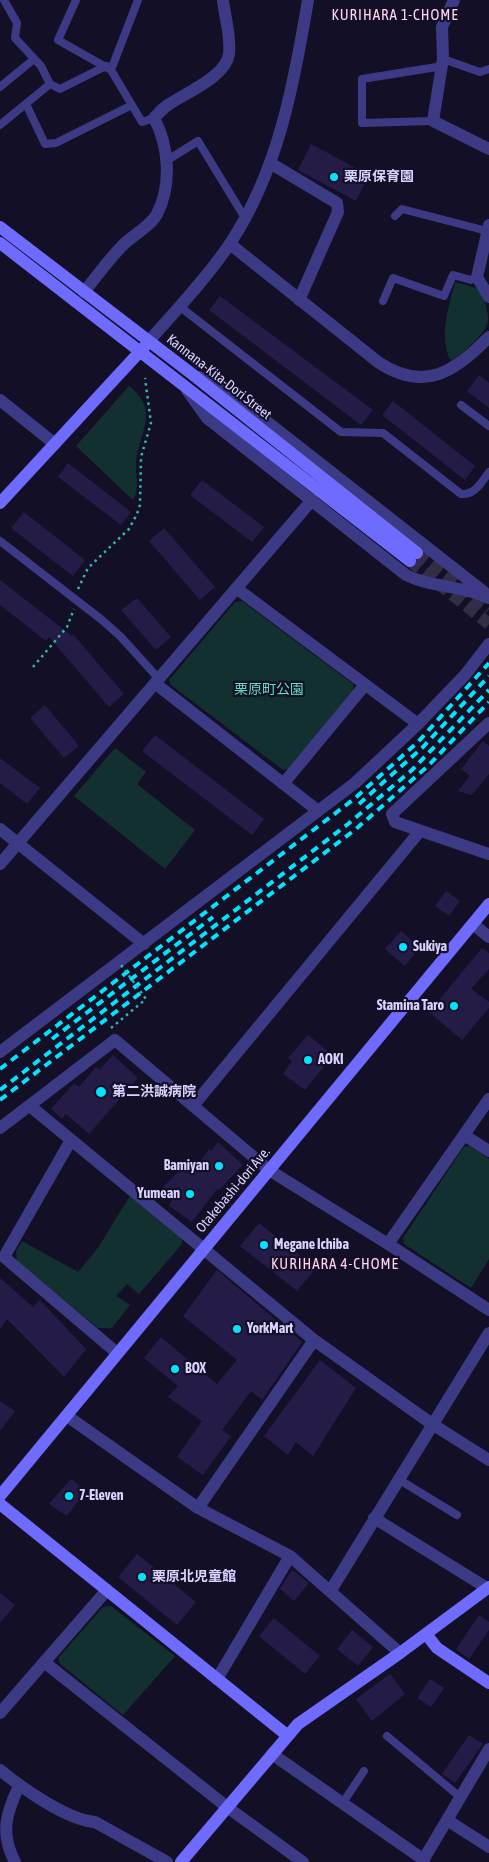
<!DOCTYPE html>
<html>
<head>
<meta charset="utf-8">
<style>
	body { margin:0 }
	canvas { display:block; background:#130f26 }
</style>
</head>
<body>
<canvas width="489" height="1862"></canvas>
<script>
const g = document.querySelector('canvas').getContext('2d');
g.lineJoin = 'round';
function fill(path, color) {
  g.fillStyle = color;
  g.fill(path, 'evenodd');
}
function strokePath(path, color, width, dash) {
  g.strokeStyle = color;
  g.lineWidth = width;
  g.lineCap = dash ? 'butt' : 'round';
  g.setLineDash(dash || []);
  g.stroke(path);
}
function write(font, color, halo, rows, align = 'center') {
  g.font = font + ' "Asap Condensed","Noto Sans JP",sans-serif';
  g.lineWidth = 4.5;
  g.setLineDash([]);
  g.textBaseline = 'middle';
  g.strokeStyle = halo;
  g.fillStyle = color;
  for (const [text, x, y, turn = 0] of rows) {
    g.save();
    g.translate(x, y);
    g.rotate((+turn || 0) * Math.PI / 180);
    g.textAlign = isNaN(turn) ? turn : align;
    if (halo) g.strokeText(text, 0, 0);
    g.fillText(text, 0, 0);
    g.restore();
  }
}
fill(new Path2D(`
	M455,282L480,289C484,298 488,310 488,320C488,333 461,354 451,361C438,337 449,307 455,282Z
	M129,386C160,410 140,431 136,462C135,474 140,489 133,500L76,446Z
	M242,601L353,684L354,691L289,769L283,770L171,685L169,680L235,602Z
	M115,748L146,772L137,784L195,830L165,869L74,796Z
	M470,1146L489,1159V1259L471,1288L404,1244L403,1238L464,1147Z
	M131,1194L181,1232L182,1244L139,1294L127,1284L116,1296L130,1305L112,1328H98L17,1261L16,1251L22,1241L78,1272L98,1248Z
	M111,1606L175,1656L123,1715L59,1663V1657L103,1607Z`), '#12302f');
fill(new Path2D(`
	M311,144L369,175L356,201L298,170Z
	M220,296L373,410L361,425L209,310Z
	M479,375L489,383V408L467,391Z
	M393,401L475,466L465,480L382,415Z
	M68,463L131,512L121,525L58,477Z
	M202,480L264,527L252,542L190,495Z
	M24,512L85,560L73,576L11,528Z
	M164,528L215,587L200,600L149,541Z
	M0,580L72,636L73,634L124,694L109,707L49,637L46,641L0,605Z
	M137,598L171,637L156,650L121,610Z
	M45,705L79,746L64,758L30,718Z
	M155,735L264,819L252,835L142,751Z
	M483,741L489,746V774L472,795L458,791L470,776L461,769Z
	M0,758L40,788L27,804L0,783Z
	M446,891L460,901L449,916L435,906Z
	M401,931L420,947L405,966L385,949Z
	M482,948L489,953V969L471,989L489,1002V1008L462,1040L429,1012Z
	M308,1035L333,1055L305,1090L283,1074L292,1061L288,1058Z
	M113,1055L138,1078L89,1134L66,1114L62,1119L51,1109L74,1083L79,1087L96,1067L99,1070Z
	M218,1142L243,1165L219,1190L217,1189L192,1222L169,1206L178,1187L153,1197L182,1168L186,1173L189,1170L192,1173L209,1149L211,1151Z
	M259,1223L316,1268L297,1291L240,1246Z
	M217,1270L302,1342L262,1400L251,1391L222,1430L231,1436L203,1475L177,1457L202,1421L168,1397L178,1386L144,1358L161,1337L217,1384L237,1360L183,1316Z
	M0,1278L33,1307L40,1300L86,1349L64,1377L7,1319L0,1329Z
	M320,1360L356,1388L313,1456L296,1442L288,1455L264,1436Z
	M0,1401L15,1411L0,1431Z
	M71,1479L86,1490L67,1516L49,1504Z
	M137,1554L196,1602L177,1625L118,1577Z
	M292,1570L309,1583L294,1601L280,1589Z
	M0,1593L15,1605L0,1623Z
	M479,1615L489,1622V1630L469,1659L456,1649Z
	M274,1618L320,1656L305,1674L259,1636Z
	M352,1630L373,1647L358,1666L337,1649Z
	M390,1674L405,1694L372,1721L356,1699Z
	M430,1679L444,1688L431,1707L417,1698Z
	M469,1735L483,1744L455,1783L442,1774Z`), '#241b47');
strokePath(new Path2D(`
	M417,553L489,609
	M410,561L489,624`), '#312d47', 12, [12, 6]);
strokePath(new Path2D(`
	M78,589L88,568L129,529L137,514L140,505L141,457L151,423L145,378
	M33,667L67,627L74,609
	M111,1028L146,999`), '#2fb8b0', 2.5, [2.5, 4]);
strokePath(new Path2D(`
	M4,0L17,23L15,38L41,66L50,84L60,89L106,66
	M76,0L58,40L111,70L142,122L154,118
	M443,59L480,72L489,69
	M111,70L138,0
	M0,87L34,59
	M26,104L45,144L56,143L132,105
	M433,121L362,123V79L443,66
	M0,125L50,84
	M166,161L198,141L245,218
	M395,216L402,209L487,231
	M383,301L393,278L444,296L453,275L471,280L477,277
	M179,306L341,432L383,433L461,494C475,495 481,483 489,472
	M461,405L489,426
	M0,541L102,620L121,637L159,679
	M398,1479L457,1515
	M387,1736L460,1797
	M342,1804L364,1771`), '#3d3a85', 8);
strokePath(new Path2D(`
	M454,0L442,27L443,59L433,121L489,149
	M270,163L337,203L338,212L299,300
	M489,225L477,277L489,297
	M230,244L378,362C424,393 455,372 489,337
	M84,292C97,276 109,259 123,245C133,235 151,226 157,214C172,185 169,146 154,118C158,114 163,108 168,105C185,93 226,77 229,54C231,36 225,18 223,0
	M149,341C176,310 206,279 229,245C278,172 294,84 308,0
	M199,377L229,392L484,592
	M187,390L207,418L406,575C432,588 462,585 489,598
	M0,400L55,444
	M236,588L418,724
	M156,684L317,810
	M489,723L392,814L395,822L489,854
	M283,784L365,685
	M0,829L144,944
	M0,864L312,500
	M473,924L489,937
	M0,1052L355,783L418,724L465,675L489,644
	M30,1106L314,1340L432,1424L489,1460
	M193,1106L420,831
	M0,1128L115,1040L269,1170L388,1244L489,1310
	M464,1135L489,1151
	M71,1140L4,1257L117,1353
	M388,1244L489,1099
	M67,1416L198,1508L290,1556L400,1653
	M198,1508L314,1340
	M374,1518L487,1588
	M331,1590L489,1333
	M44,1662L227,1807L303,1862
	M217,1679L290,1556
	M0,1713L107,1590
	M272,1754L424,1860
	M0,1770C22,1788 67,1820 95,1822L167,1862
	M447,1820L489,1847
	M15,1862C0,1834 6,1813 19,1786
	M422,1862L489,1749`), '#3d3a85', 12);
strokePath(new Path2D(`
	M0,227L192,374L417,553
	M0,243L410,561
	M0,503L146,345
	M0,1496L489,904
	M0,1504L288,1736
	M426,1634L437,1648L489,1683
	M181,1862L298,1724L400,1653L489,1587`), '#6f6bff', 12);
strokePath(new Path2D(`
	M359,804L423,747L489,676
	M52,1039L213,917
	M0,1069L354,799L418,742L489,663
	M0,1090L348,824L412,770L489,690
	M0,1100L356,829L428,766L489,702`), '#00e5ff', 4, [8, 6]);
strokePath(new Path2D(`
	M121,967L122,966L146,999`), '#2fb8b0', 2.5, [2.5, 4]);
for (const [x, y, r, color] of [
	[334,177,5,"#00e5ff"],
	[403,947,5,"#00e5ff"],
	[454,1006,5,"#00e5ff"],
	[308,1060,5,"#00e5ff"],
	[101,1092,6,"#00e5ff"],
	[219,1166,5,"#00e5ff"],
	[190,1194,5,"#00e5ff"],
	[264,1245,5,"#00e5ff"],
	[237,1329,5,"#00e5ff"],
	[175,1369,5,"#00e5ff"],
	[69,1496,5,"#00e5ff"],
	[142,1577,5,"#00e5ff"]
]) {
  const dot = new Path2D();
  dot.arc(x, y, r, 0, 2 * Math.PI);
  g.fillStyle = color;
  g.fill(dot);
  strokePath(dot, '#130f26', 2);
}
write('bold 14px', '#d9d4ff', '#130f26', [
	["栗原保育園",344,177],
	["Sukiya",413,947],
	["Stamina Taro",444,1006,"right"],
	["AOKI",318,1060],
	["第二洪誠病院",112,1092],
	["Bamiyan",209,1166,"right"],
	["Yumean",180,1194,"right"],
	["Megane Ichiba",274,1245],
	["YorkMart",247,1329],
	["BOX",185,1369],
	["7-Eleven",79,1496],
	["栗原北児童館",152,1577]
], 'left');
write('14px', '#d9d4ff', '#130f26', [
	["Kannana-Kita-Dori Street",219,377,38],
	["Otakebashi-dori Ave.",233,1190,-50]
]);
write('14px', '#5fe0c0', '#130f26', [
	["栗原町公園",269,690]
]);
g.letterSpacing = '1px';
write('15px', '#ffd6f0', '#130f26', [
	["KURIHARA 1-CHOME",395,15],
	["KURIHARA 4-CHOME",335,1264]
]);
g.letterSpacing = '0px';
</script>
</body>
</html>
